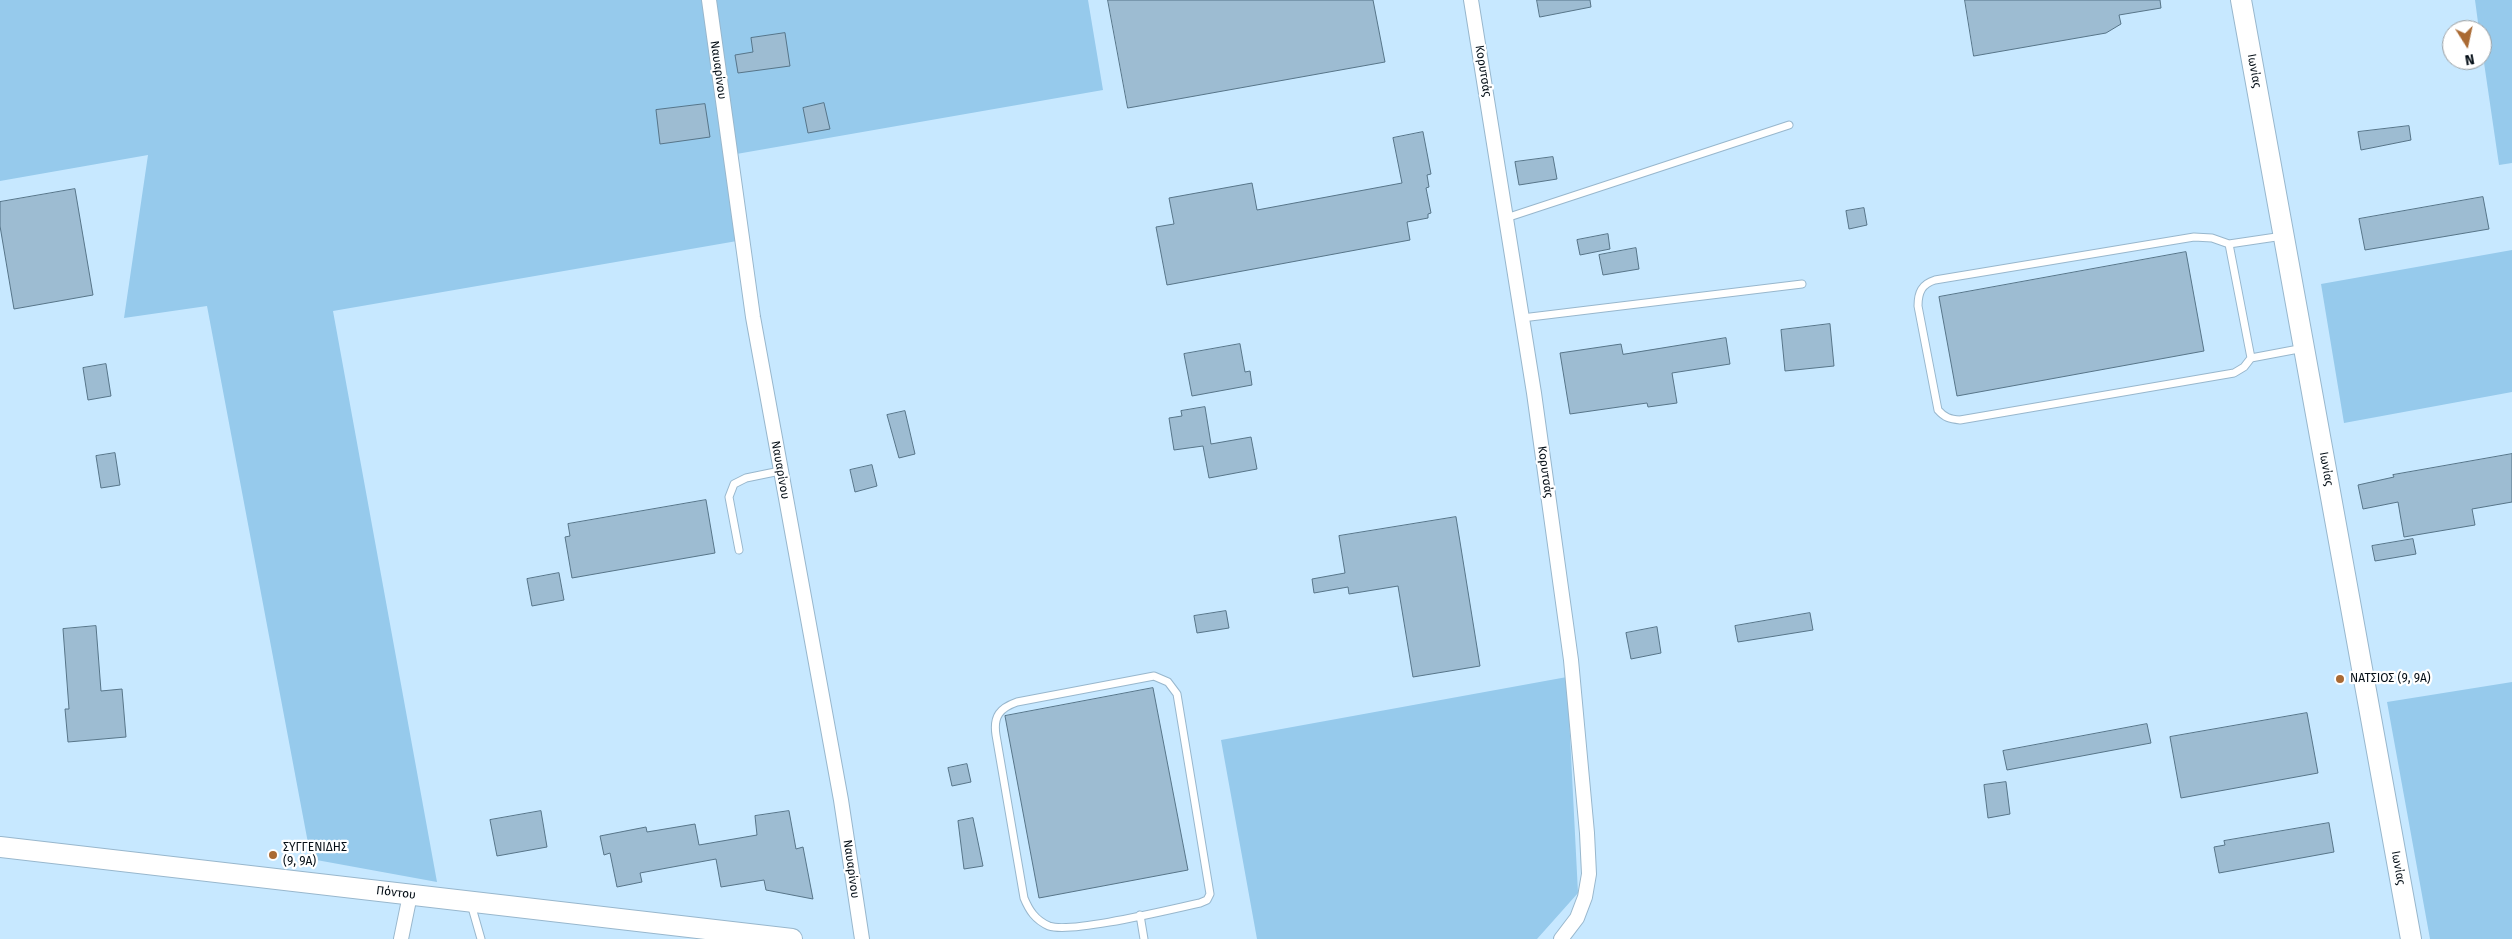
<!DOCTYPE html>
<html>
<head>
<meta charset="utf-8">
<style>
	body { margin:0 }
	#map { position:relative; width:2512px; height:939px; overflow:hidden; background:#c7e8ff; font-family:"Fira Sans",sans-serif }
	canvas { display:block }
	.north { position:absolute; left:2442px; top:20px; width:50px; height:50px; box-sizing:border-box; background:#fff; border:1px solid #9b9fa2; border-radius:50%; rotate:170deg; font-size:14px; font-weight:700; line-height:20px; text-align:center; color:#040e16 }
	.north::after { content:''; display:block; margin:auto; width:18px; height:22px; background:#aa6a33; clip-path:polygon(50% 0,100% 100%,50% 72%,0 100%) }
</style>
</head>
<body>
<div id="map">
<canvas width="2512" height="939"></canvas>
<div class="north">N</div>
</div>
<script>
const g = document.querySelector('canvas').getContext('2d');
g.lineJoin = 'round';
function fill(path, color) {
  g.fillStyle = color;
  g.fill(path, 'evenodd');
}
function strokePath(path, color, width, dash) {
  g.strokeStyle = color;
  g.lineWidth = width;
  g.lineCap = dash ? 'butt' : 'round';
  g.setLineDash(dash || []);
  g.stroke(path);
}
function write(font, color, halo, rows, align = 'center') {
  g.font = font + ' "Fira Sans",sans-serif';
  g.lineWidth = 4.5;
  g.setLineDash([]);
  g.textBaseline = 'middle';
  g.strokeStyle = halo;
  g.fillStyle = color;
  for (const [text, x, y, turn = 0] of rows) {
    g.save();
    g.translate(x, y);
    g.rotate((+turn || 0) * Math.PI / 180);
    g.textAlign = isNaN(turn) ? turn : align;
    if (halo) g.strokeText(text, 0, 0);
    g.fillText(text, 0, 0);
    g.restore();
  }
}
fill(new Path2D(`
	M0,0H1088L1103,90L725,156L737,241L333,311L437,882L311,859L207,306L124,318L148,155L0,181Z
	M2475,0H2512V163L2499,165L2482,49V30H2479Z
	M2512,250V392L2344,423L2321,284Z
	M1567,677L1578,893L1537,939H1257L1221,740Z
	M2512,682V939H2430L2387,702Z`), '#96caec');
const building = new Path2D(`
	M1108,0H1373L1385,62L1128,108Z
	M1537,0H1590L1591,7L1540,17Z
	M1965,0H2160L2161,8L2119,15L2121,24L2106,33L1974,56Z
	M785,33L790,66L738,73L735,55L753,52L751,38Z
	M824,103L830,129L808,133L803,108Z
	M705,104L710,137L660,144L656,110Z
	M2409,126L2411,140L2361,150L2358,132Z
	M1423,132L1431,174L1427,175L1429,187L1426,188L1431,213L1428,214V218L1407,222L1410,240L1167,285L1156,227L1174,224L1169,198L1252,183L1257,210L1402,183L1393,138Z
	M1553,157L1557,179L1519,185L1515,162Z
	M75,189L93,295L14,309L0,226V202Z
	M2483,197L2489,229L2365,250L2359,219Z
	M1864,208L1867,225L1849,229L1846,211Z
	M1608,234L1610,249L1580,255L1577,240Z
	M1636,248L1639,269L1603,275L1599,255Z
	M2186,252L2204,351L1957,396L1939,297Z
	M1830,324L1834,366L1785,371L1781,330Z
	M1726,338L1730,364L1672,373L1677,403L1648,407L1647,403L1570,414L1560,353L1621,344L1623,354Z
	M1240,344L1245,372L1250,371L1252,385L1192,396L1184,354Z
	M106,364L111,396L88,400L83,368Z
	M1205,407L1211,444L1251,437L1257,469L1209,478L1203,446L1174,450L1169,418L1182,416L1181,411Z
	M905,411L915,454L899,458L887,415Z
	M115,453L120,485L101,488L96,456Z
	M2512,454V502L2472,509L2475,525L2404,537L2398,502L2363,509L2358,485L2394,477L2393,475Z
	M872,465L877,486L855,492L850,470Z
	M706,500L715,553L572,578L565,537L570,536L568,524Z
	M1456,517L1480,666L1413,677L1398,586L1349,594L1348,587L1314,593L1312,579L1345,573L1339,536Z
	M2413,539L2416,554L2375,561L2372,546Z
	M559,573L564,600L532,606L527,579Z
	M1226,611L1229,628L1197,633L1194,616Z
	M1810,613L1813,630L1738,642L1735,626Z
	M96,626L101,691L122,689L126,737L68,742L65,709H69L63,629Z
	M1657,627L1661,653L1631,659L1626,633Z
	M1153,688L1188,870L1039,898L1005,716Z
	M2307,713L2318,773L2181,798L2170,737Z
	M2147,724L2151,743L2007,770L2003,751Z
	M967,764L971,782L952,786L948,768Z
	M2006,782L2010,814L1988,818L1984,785Z
	M541,811L547,847L497,856L490,820Z
	M789,811L796,849L803,847L813,899L766,890L764,880L721,887L716,859L640,873L642,882L617,887L610,853L604,855L600,836L646,827L647,832L695,824L699,845L757,835L755,816Z
	M973,818L983,866L964,869L958,821Z
	M2329,823L2334,852L2219,873L2214,847L2225,845L2224,841Z`);
fill(building, '#9dbcd2');
strokePath(building, '#577589', 1);
const lane = new Path2D(`
	M1506,218L1789,125
	M2283,236L2229,244L2212,238L2194,237L1935,280C1922,284 1918,292 1918,306L1938,410C1945,418 1950,419 1960,420L2234,373L2244,367L2251,358L2304,348
	M2229,244L2251,358
	M1522,318L1802,284
	M739,550L729,497L734,484L746,478L780,471
	M1154,676L1168,682L1177,694L1210,894L1207,900L1200,903C1172,909 1071,934 1049,926C1035,920 1029,910 1024,898L996,735C993,716 1000,708 1017,702Z
	M471,904L481,939
	M1140,915L1144,939`);
const street = new Path2D(`
	M709,0L753,317L841,800L862,939
	M1471,0L1534,393L1571,660L1587,833L1589,874L1585,897L1577,918L1561,939
	M401,939L410,895`);
const secondary = new Path2D(`
	M2241,0L2411,939
	M0,847L792,939`);
strokePath(lane, '#98b7cd', 9);
strokePath(street, '#98b7cd', 16);
strokePath(secondary, '#98b7cd', 22);
strokePath(lane, '#fff', 7);
strokePath(street, '#fff', 14);
strokePath(secondary, '#fff', 20);
for (const [x, y, r, color] of [
	[2340,679,5,"#aa6a33"],
	[273,855,5,"#aa6a33"]
]) {
  const dot = new Path2D();
  dot.arc(x, y, r, 0, 2 * Math.PI);
  g.fillStyle = color;
  g.fill(dot);
  strokePath(dot, '#fff', 2);
}
write('12px', '#040e16', '#fff', [
	["Ναυαρίνου",718,70,82],
	["Κορυτσάς",1483,71,81],
	["Ιωνίας",2254,71,80],
	["Ιωνίας",2326,469,80],
	["Ναυαρίνου",780,470,80],
	["Κορυτσάς",1545,472,82],
	["Ιωνίας",2398,868,80],
	["Ναυαρίνου",851,869,82],
	["Πόντου",396,893,7]
]);
write('12px', '#040e16', '#fff', [
	["ΝΑΤΣΙΟΣ (9, 9Α)",2350,679],
	["ΣΥΓΓΕΝΙΔΗΣ",283,848],
	["(9, 9Α)",283,862]
], 'left');
</script>
</body>
</html>
